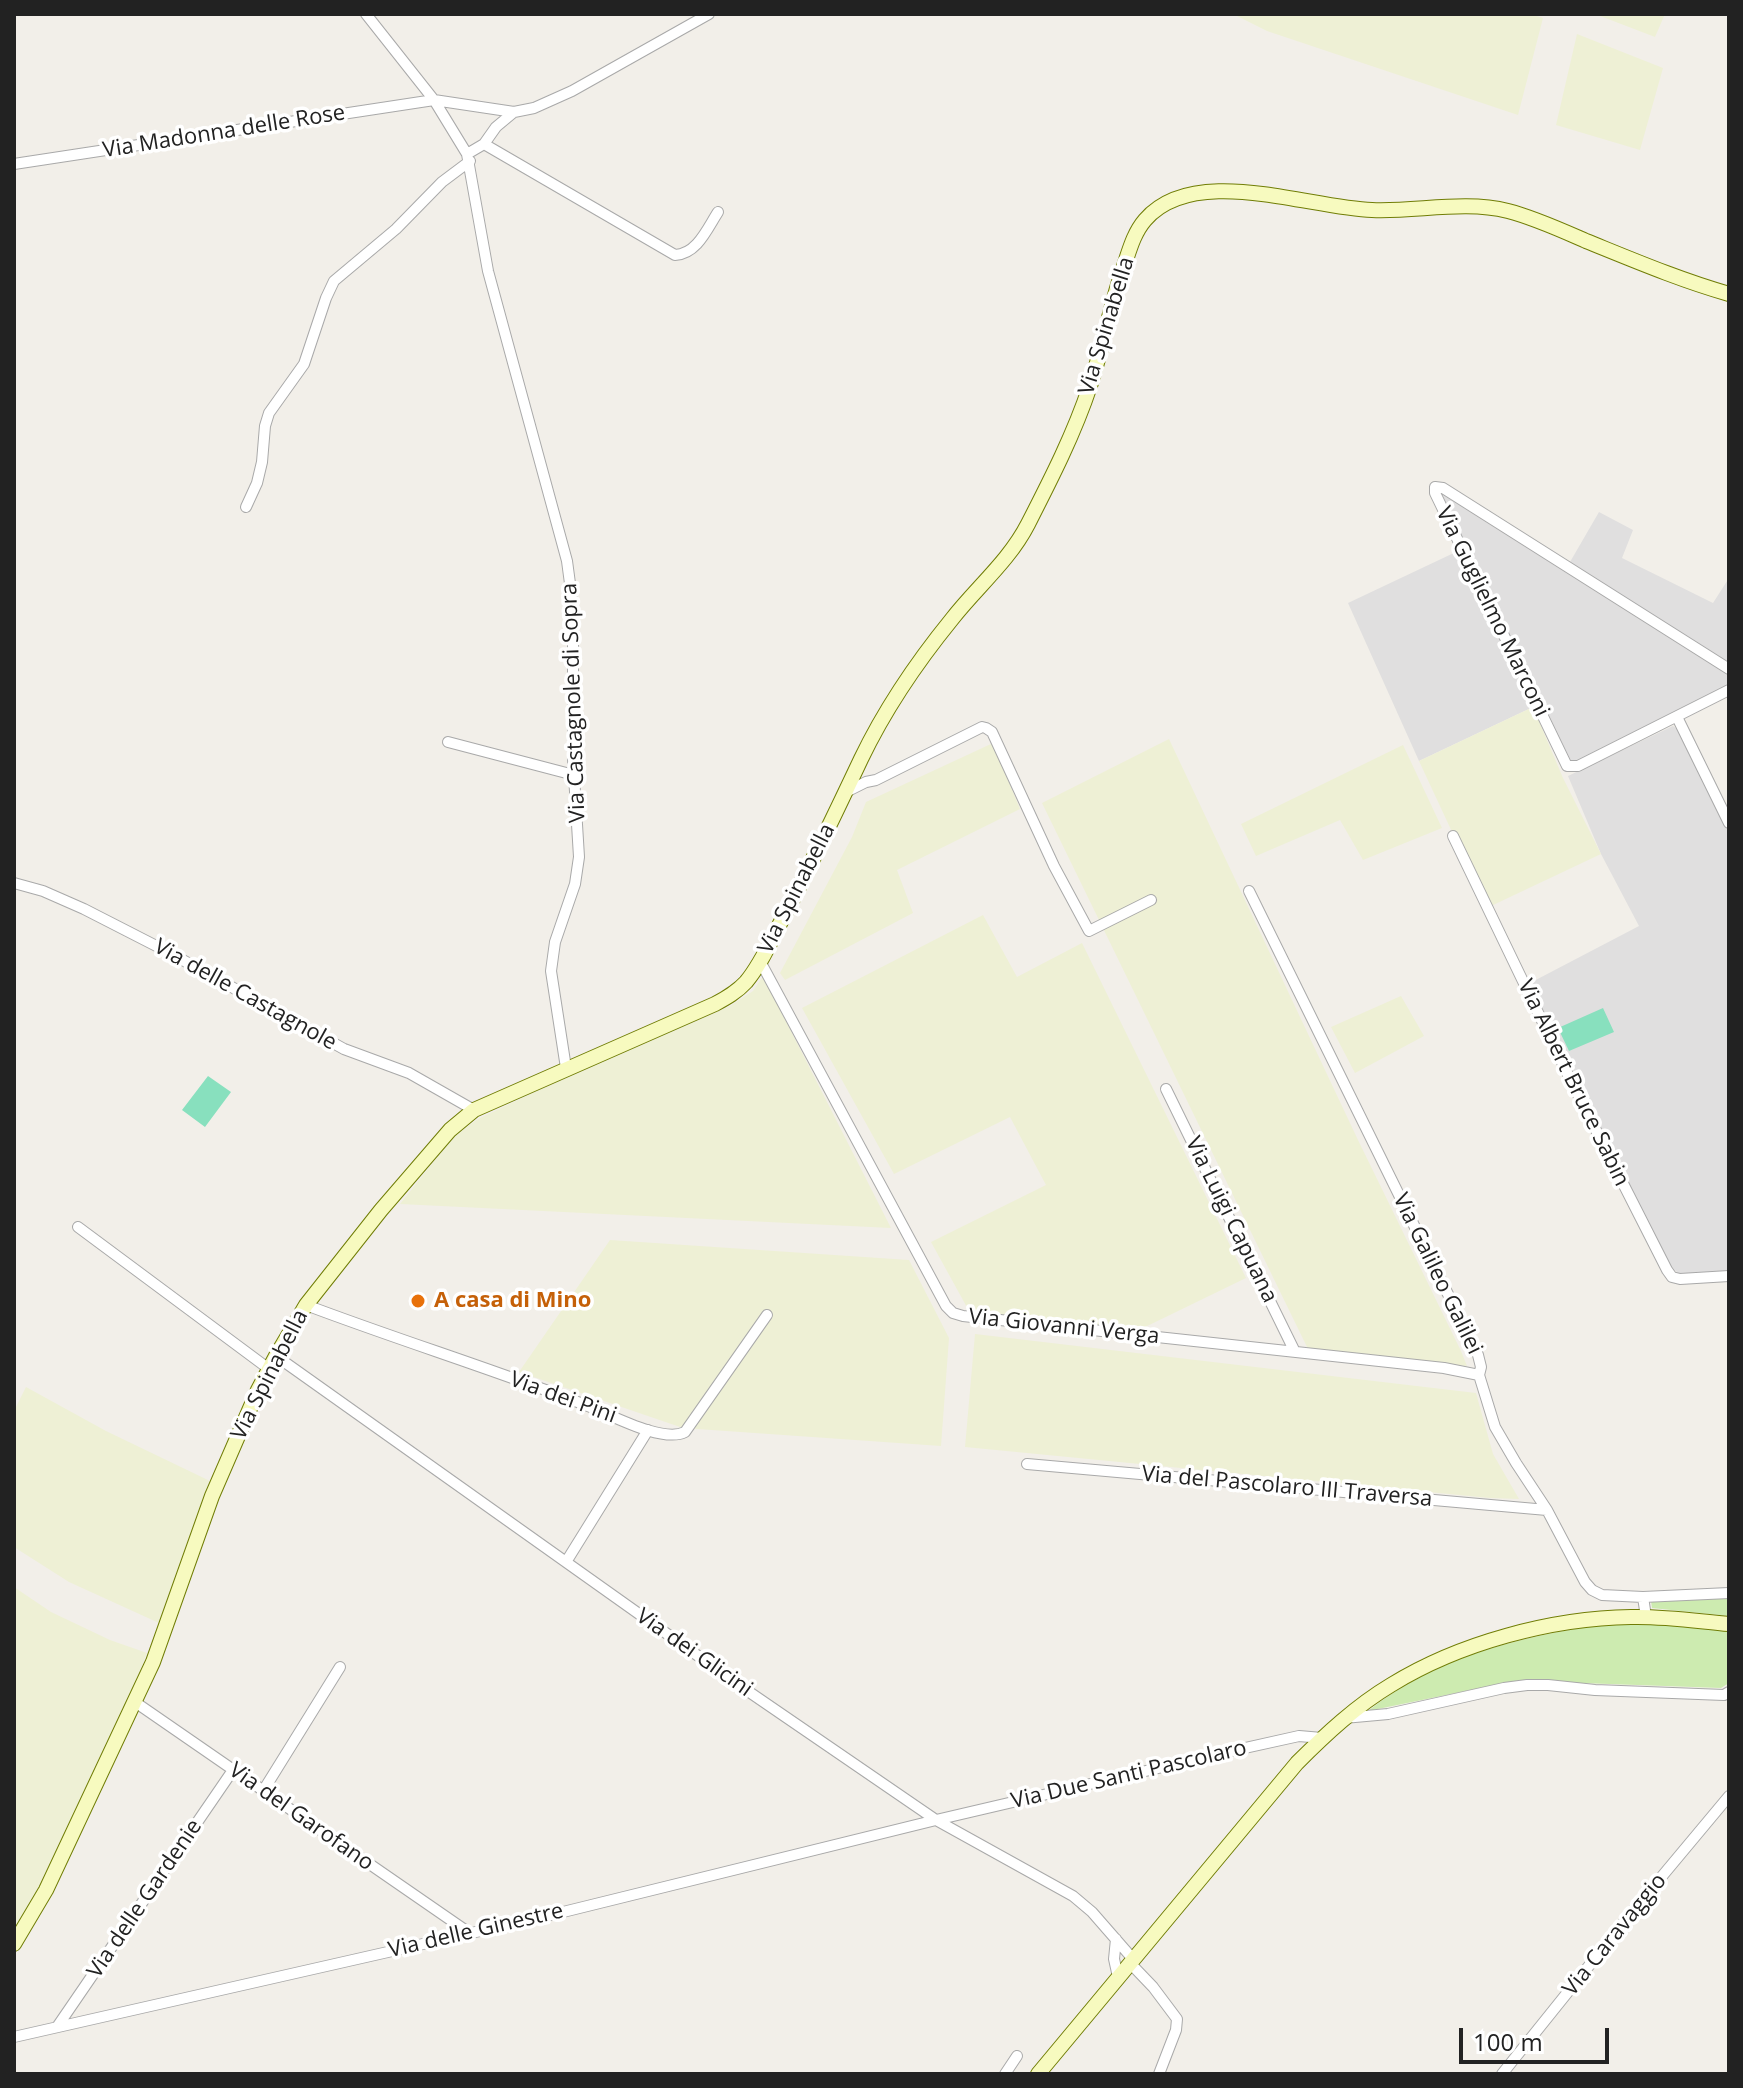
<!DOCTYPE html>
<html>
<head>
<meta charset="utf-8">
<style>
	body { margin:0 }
	#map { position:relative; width:1743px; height:2088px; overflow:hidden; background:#f2efe9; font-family:"Open Sans",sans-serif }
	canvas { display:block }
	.frame { position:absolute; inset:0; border:16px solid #222; pointer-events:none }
	.scale { position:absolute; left:1459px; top:2028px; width:150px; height:36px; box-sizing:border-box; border:4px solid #222; border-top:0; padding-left:10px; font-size:24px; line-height:28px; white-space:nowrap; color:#222; -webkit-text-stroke:6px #fff; paint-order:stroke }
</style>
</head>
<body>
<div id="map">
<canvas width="1743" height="2088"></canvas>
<div class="frame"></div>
<div class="scale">100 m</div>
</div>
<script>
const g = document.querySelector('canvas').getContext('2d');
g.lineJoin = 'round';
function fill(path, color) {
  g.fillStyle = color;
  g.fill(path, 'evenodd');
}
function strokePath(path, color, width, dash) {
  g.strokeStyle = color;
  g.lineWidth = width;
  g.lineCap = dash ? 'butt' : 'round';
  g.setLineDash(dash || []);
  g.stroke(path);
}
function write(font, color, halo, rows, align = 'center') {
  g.font = font + ' "Open Sans",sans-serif';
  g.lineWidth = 7;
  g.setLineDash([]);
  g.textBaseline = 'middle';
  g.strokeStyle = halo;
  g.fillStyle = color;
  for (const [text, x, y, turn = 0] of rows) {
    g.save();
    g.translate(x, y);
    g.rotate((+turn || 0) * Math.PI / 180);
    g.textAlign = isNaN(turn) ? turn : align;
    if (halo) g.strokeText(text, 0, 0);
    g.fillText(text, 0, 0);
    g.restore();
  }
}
fill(new Path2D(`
	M1440,490L1729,673V686L1574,765L1568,764L1437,493Z
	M1599,512L1633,530L1622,558L1713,603L1729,578V663L1570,562Z
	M1458,551L1533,707L1419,761L1348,603Z
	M1673,726L1677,729L1729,834V1272L1679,1274L1665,1261L1530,983L1639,926L1601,854L1568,776Z`), '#e0dfdf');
fill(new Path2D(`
	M1233,14H1531L1543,18L1518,115L1267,31Z
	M1595,14H1665L1655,37Z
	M1577,34L1663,68L1640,150L1556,125Z
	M1533,707L1563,778L1601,854L1491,906L1453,834L1419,761Z
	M1169,739L1358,1140L1461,1351L1467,1366L1308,1349L1042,803Z
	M993,743L1020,809L897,870L913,913L785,980L780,973L852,837L866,802Z
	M1403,745L1442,828L1363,860L1340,820L1256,856L1241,824Z
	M983,915L1017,977L1082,943L1246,1278L1139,1330L969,1311L931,1242L1046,1185L1010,1117L894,1174L802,1008Z
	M763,976L891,1228L400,1204L454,1136L478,1119L568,1076L730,1006L753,991Z
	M1401,996L1424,1036L1355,1073L1331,1027Z
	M610,1240L909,1260L949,1338L941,1446L683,1428L519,1372Z
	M975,1334L1476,1393L1493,1454L1519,1499L1490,1498L965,1447Z
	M26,1387L106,1431L210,1481L159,1623L69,1582L14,1547V1411Z
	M14,1587L51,1612L110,1640L147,1653L118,1728L28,1910L14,1932Z`), '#eef0d5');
fill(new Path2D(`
	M1729,1597V1616L1652,1608L1651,1601Z
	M1621,1622L1729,1629V1683L1721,1688L1525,1681L1495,1685L1368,1711C1441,1653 1531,1634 1621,1622Z`), '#cdebb0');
fill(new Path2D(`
	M1603,1008L1614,1032L1569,1051L1558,1028Z
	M208,1076L231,1092L205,1127L182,1110Z`), '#88e0be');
const street = new Path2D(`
	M366,14L434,100L467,154L488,271L567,561L571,591L573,629V759L579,857L575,884L555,942L551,971L566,1068
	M484,144L675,255C697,254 707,229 718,212
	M467,154L484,144L496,127L514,112
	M14,164L434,100L514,112L534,108L572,91L709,14
	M246,507L257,483L262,462L265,426L269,413L304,364L326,298L334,281L396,229L442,182L470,161
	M1729,669L1443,488L1435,487V493L1567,766H1578L1729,690
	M1677,717L1729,823
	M448,742L574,775
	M846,792L866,782L876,780L982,727L986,728L992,732L1054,866L1089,931L1151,900
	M1453,836L1571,1081L1667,1270L1672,1277L1680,1279L1729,1276
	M14,883L43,891L84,909L170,953L344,1049L409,1073L474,1110
	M1249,891L1478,1355L1481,1367L1479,1375L1495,1427L1516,1463L1547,1510L1585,1582L1592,1590L1602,1595L1643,1597L1646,1617
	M760,961L946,1306L953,1313L963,1316L1444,1368L1479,1375
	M1166,1089L1295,1352
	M78,1227L269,1369
	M306,1305C401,1341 499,1371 593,1408C615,1417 664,1443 685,1432L767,1315
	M276,1356L739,1685L936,1820L1073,1896L1092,1912L1133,1959
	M1027,1464L1547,1510
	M566,1562L648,1430
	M1643,1597L1729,1593
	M135,1702L468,1932
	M1344,1718L1388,1714L1504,1688L1527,1685H1548L1595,1690L1724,1695L1729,1692
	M263,1791L340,1667
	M1116,1939L1114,1959L1118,1977
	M1130,1963L1153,1987L1177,2019L1176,2030L1159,2074
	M57,2027L233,1770
	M14,2037L555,1914L936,1820L1227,1752L1299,1736L1322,1738
	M1005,2074L1017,2056
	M1502,2074L1633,1911L1729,1796`);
const secondary = new Path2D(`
	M14,1944L46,1890L153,1662L212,1496L258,1390L276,1356L306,1305L381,1210L450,1130L474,1110L715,1004C726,998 737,992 746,982C762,963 772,938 784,916C811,865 836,812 861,759C885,709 917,662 952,619C977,587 1009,561 1028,524C1051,479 1074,434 1090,386C1103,347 1110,307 1123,269C1129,252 1133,234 1145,220C1194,163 1308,208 1372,210C1417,212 1464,200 1508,211C1535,218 1561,230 1586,241C1633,260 1680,280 1729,294
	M1038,2074L1297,1763C1326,1734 1356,1706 1391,1685C1459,1643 1552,1618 1631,1617C1664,1616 1696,1621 1729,1624`);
strokePath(street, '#a9a9a9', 12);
strokePath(secondary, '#707d05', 16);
strokePath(street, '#fff', 10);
strokePath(secondary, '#f7fabf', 14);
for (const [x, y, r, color] of [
	[418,1301,8,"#e8710a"]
]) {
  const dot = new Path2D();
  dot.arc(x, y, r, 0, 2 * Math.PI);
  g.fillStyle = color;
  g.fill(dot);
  strokePath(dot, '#fff', 3);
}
write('22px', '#222', '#fff', [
	["Via Madonna delle Rose",224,132,-9],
	["Via Spinabella",1107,326,-73],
	["Via Guglielmo Marconi",1492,612,64],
	["Via Castagnole di Sopra",574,703,-92],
	["Via Spinabella",797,889,-63],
	["Via delle Castagnole",245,995,29],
	["Via Albert Bruce Sabin",1573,1083,64],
	["Via Luigi Capuana",1231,1220,64],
	["Via Galileo Galilei",1437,1274,64],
	["Via Giovanni Verga",1064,1327,6],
	["Via Spinabella",270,1375,-63],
	["Via dei Pini",563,1398,20],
	["Via del Pascolaro III Traversa",1287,1487,5],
	["Via dei Glicini",694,1653,35],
	["Via Due Santi Pascolaro",1129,1775,-13],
	["Via del Garofano",301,1817,35],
	["Via delle Gardenie",145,1899,-56],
	["Via delle Ginestre",476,1931,-13],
	["Via Caravaggio",1615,1935,-51]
]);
write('bold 22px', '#c56008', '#fff', [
	["A casa di Mino",434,1301]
], 'left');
</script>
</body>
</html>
